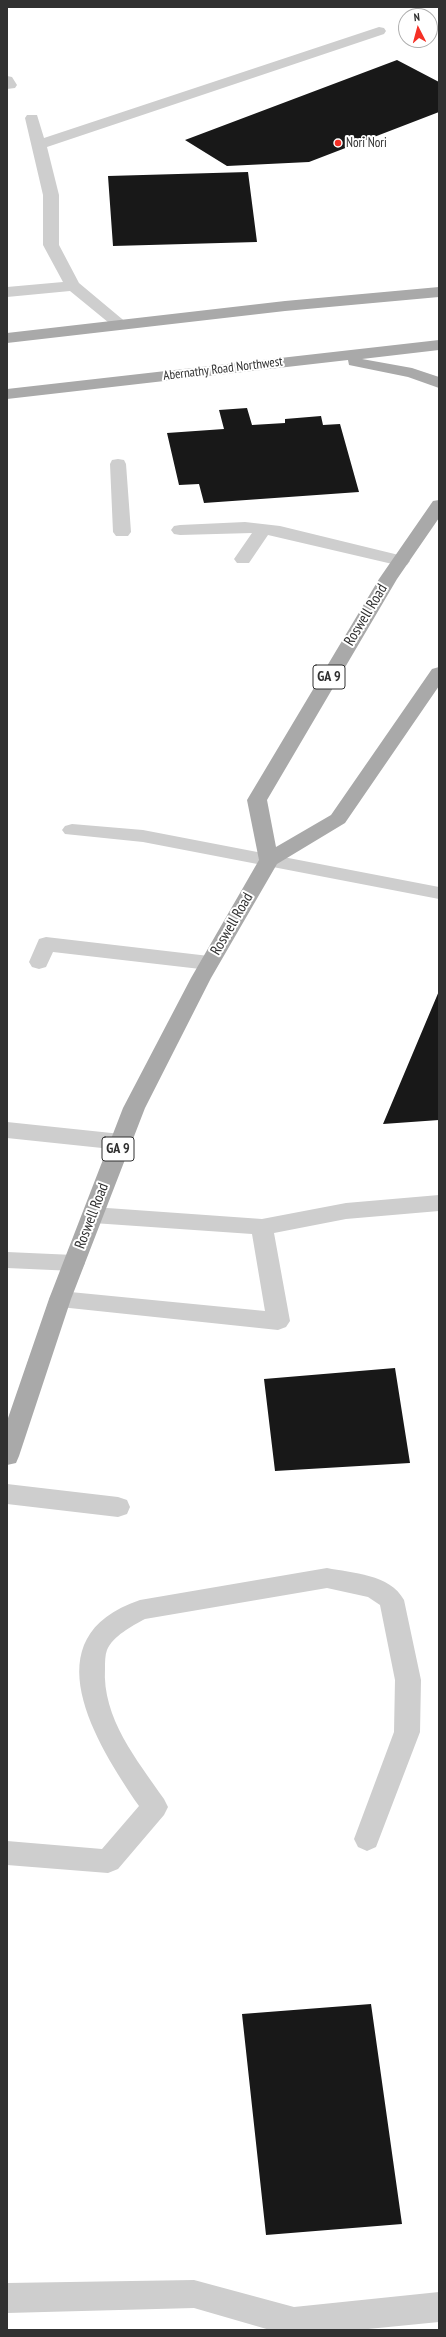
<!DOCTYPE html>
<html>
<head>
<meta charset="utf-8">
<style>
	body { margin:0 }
	#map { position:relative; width:446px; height:2337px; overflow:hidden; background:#fff; font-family:"PT Sans Narrow",sans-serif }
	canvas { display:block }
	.frame { position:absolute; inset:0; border:8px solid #313131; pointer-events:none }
	.north { position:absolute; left:398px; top:8px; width:40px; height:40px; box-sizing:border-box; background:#fff; border:1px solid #adadad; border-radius:50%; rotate:354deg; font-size:11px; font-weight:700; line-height:16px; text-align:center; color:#313131 }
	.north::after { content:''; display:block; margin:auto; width:14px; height:18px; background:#f53026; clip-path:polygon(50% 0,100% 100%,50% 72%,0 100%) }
</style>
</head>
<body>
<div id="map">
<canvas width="446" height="2337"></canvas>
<div class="frame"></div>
<div class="north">N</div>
</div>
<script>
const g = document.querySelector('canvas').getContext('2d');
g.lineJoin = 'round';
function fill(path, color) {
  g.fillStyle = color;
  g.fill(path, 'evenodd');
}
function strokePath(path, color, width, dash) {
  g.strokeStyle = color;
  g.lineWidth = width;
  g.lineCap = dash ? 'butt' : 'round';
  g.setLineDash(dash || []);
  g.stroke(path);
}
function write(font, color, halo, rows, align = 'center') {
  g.font = font + ' "PT Sans Narrow",sans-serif';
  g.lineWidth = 4;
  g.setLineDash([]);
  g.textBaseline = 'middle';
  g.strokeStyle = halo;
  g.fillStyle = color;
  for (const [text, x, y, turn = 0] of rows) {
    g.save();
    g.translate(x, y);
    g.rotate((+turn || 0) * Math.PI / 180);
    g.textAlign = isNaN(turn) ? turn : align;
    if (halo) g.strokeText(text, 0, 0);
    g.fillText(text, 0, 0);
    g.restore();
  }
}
fill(new Path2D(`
	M397,60L439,82V112L309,162L227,166L185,140Z
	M248,172L257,242L113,246L108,176Z
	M247,408L252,425L285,423V419L321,416L323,425L340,424L359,492L204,503L199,484L179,485L167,433L224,429L219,410Z
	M439,991V1120L383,1124Z
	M395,1368L410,1463L275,1471L264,1379Z
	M371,2004L402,2224L266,2235L242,2014Z`), '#181818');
fill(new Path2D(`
	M379,27L384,28L386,31L384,34L47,147L59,195V245L79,283L128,324L126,327H114L70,291L7,297V287L63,282L43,245V195L25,118L27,115H37L44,138Z
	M7,76L12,77L17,85L15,88L7,89Z
	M118,459L124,460L126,464L131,532L128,536H116L113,532L110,464L112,460Z
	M245,522L280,526L407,557L410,561L407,565L401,566L268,535L249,563H237L234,559L252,533L180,535L174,534L171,530L174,526L180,525Z
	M72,824L143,830L439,887V899L143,842L65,834L62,830L65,826Z
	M46,937L209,956L216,958L219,963L216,968L209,970L53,952L46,967L39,969L32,967L29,962L39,939Z
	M7,1122L121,1134L129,1137L132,1142L129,1147L121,1150L7,1138Z
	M439,1195V1211L346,1219L274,1233L290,1321L286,1327L278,1330L60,1307L52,1305L49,1299L52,1293L60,1291L265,1311L252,1234L93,1223L85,1221L82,1215L85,1209L93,1207L262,1219L346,1203Z
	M7,1252L74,1255L82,1257L85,1263L82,1269L74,1271L7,1268Z
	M7,1484L118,1497L127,1500L130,1507L127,1514L118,1517L7,1504Z
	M327,1568C352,1573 390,1574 404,1600L421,1680L420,1732L376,1847L367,1851L358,1847L354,1839L394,1732L395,1680L380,1605L368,1597L327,1588L145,1619C132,1626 113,1636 107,1650C105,1655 105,1662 105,1668C102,1718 137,1760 164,1799L168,1807L164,1815L118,1869L108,1873L7,1865V1841L102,1849L139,1806C96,1743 29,1637 140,1600Z
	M194,2280L294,2307L439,2292V2322L358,2330H270L194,2308L7,2313V2283Z`), '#cecece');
fill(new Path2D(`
	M439,287V297L285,311L7,343V333L285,301Z
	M439,340V350L362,359L412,368L439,377V388L408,377L349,365L348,360L7,399V389Z
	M439,500V518L397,579L267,800L276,847L331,815L432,669L439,667V686L345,823L277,864L211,978L145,1108L71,1299L19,1456L16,1463L7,1465V1421L49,1299L123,1108L191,978L259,860L247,800L379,579L433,501Z`), '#a9a9a9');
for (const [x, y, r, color] of [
	[338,143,4,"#f53026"]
]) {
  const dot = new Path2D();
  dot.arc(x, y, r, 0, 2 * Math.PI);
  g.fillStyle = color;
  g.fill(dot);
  strokePath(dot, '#fff', 1.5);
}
write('13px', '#313131', '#fff', [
	["Nori Nori",346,143]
], 'left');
write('13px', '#313131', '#fff', [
	["Abernathy Road Northwest",223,369,-7]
]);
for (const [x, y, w] of [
	[329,677,32],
	[118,1149,32]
]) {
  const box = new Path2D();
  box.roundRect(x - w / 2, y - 12, w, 24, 3);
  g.fillStyle = '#fff';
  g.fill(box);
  strokePath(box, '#313131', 1);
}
write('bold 14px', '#313131', null, [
	["GA 9",329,677],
	["GA 9",118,1149]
]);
write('15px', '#313131', '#fff', [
	["Roswell Road",366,615,-59],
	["Roswell Road",232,924,-60],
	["Roswell Road",92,1216,-69]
]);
</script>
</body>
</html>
